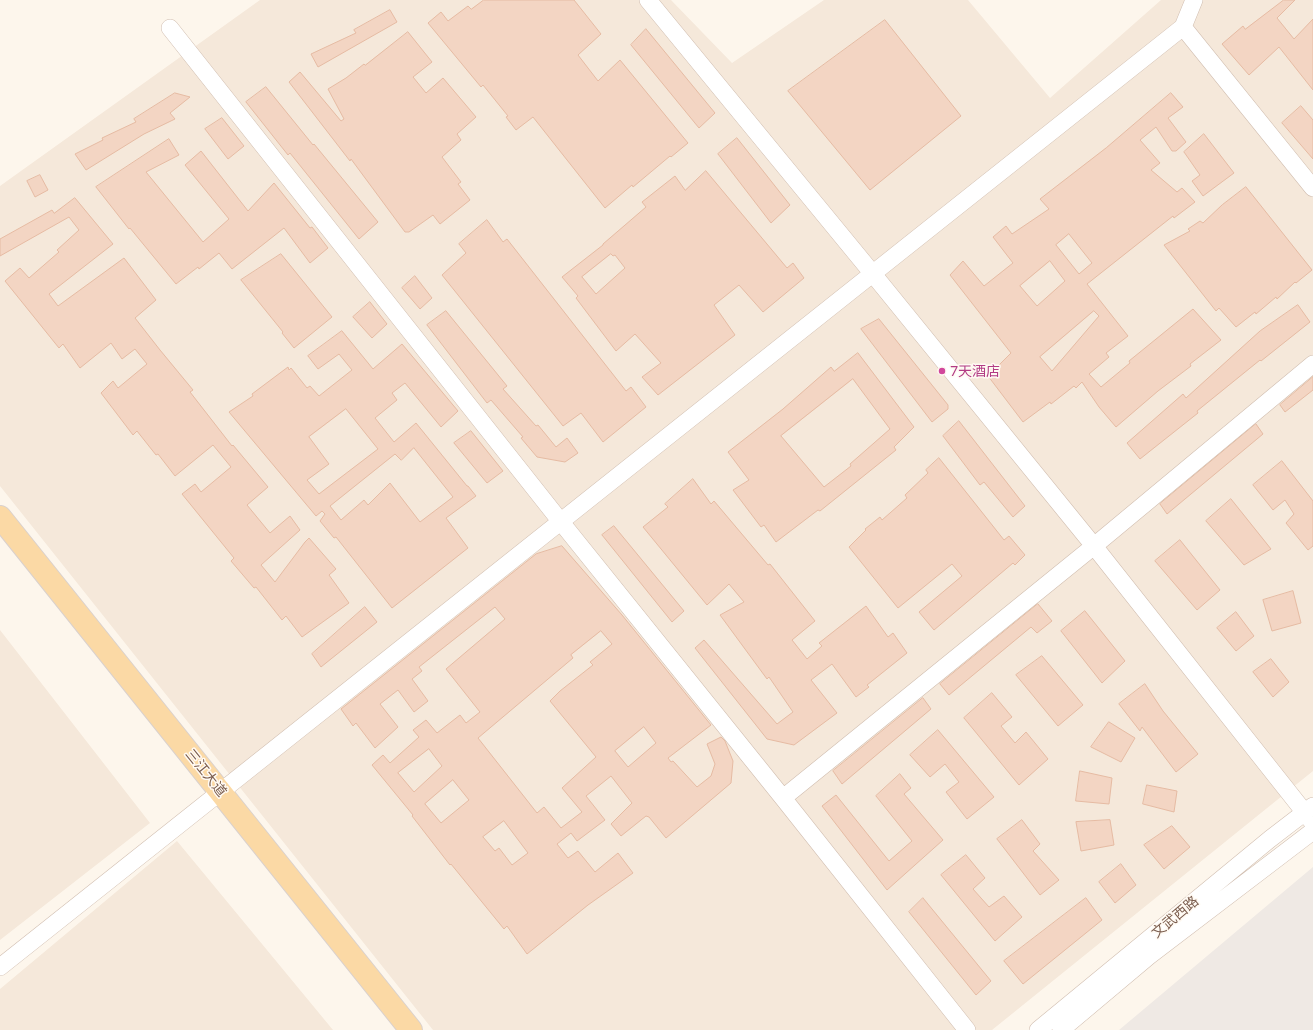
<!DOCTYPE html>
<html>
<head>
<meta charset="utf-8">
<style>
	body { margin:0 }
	canvas { display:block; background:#fdf6ec }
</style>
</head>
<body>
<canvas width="1313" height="1030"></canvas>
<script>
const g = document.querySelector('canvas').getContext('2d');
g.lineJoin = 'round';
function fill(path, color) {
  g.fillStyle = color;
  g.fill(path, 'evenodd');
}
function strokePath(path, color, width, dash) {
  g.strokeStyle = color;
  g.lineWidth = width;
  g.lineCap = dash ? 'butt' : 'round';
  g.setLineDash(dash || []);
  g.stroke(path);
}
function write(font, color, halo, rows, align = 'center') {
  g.font = font + ' Lato,"Noto Sans SC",sans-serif';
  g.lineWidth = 3;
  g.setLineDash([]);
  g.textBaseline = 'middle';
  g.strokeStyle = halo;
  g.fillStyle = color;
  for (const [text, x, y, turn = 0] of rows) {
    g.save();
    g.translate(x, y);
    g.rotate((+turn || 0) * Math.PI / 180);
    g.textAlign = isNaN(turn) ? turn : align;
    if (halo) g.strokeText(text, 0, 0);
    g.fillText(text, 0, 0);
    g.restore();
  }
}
fill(new Path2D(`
	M260,0H671L732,63L824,0H968L1050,98L1161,0H1313V771L992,1030H433L0,486V186Z
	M0,630L150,823L0,940Z
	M177,841L333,1030H0V989Z`), '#f5e8da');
fill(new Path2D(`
	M1313,867V1030H1119Z`), '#efe9e4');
const building = new Path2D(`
	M484,0H574L601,34L578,55L598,81L620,60L688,143L671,157L670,156L633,187L632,185L605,208L533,117L516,130L506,117L508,116L483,85L481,87L428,23L441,12L448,21L468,6L471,9Z
	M1284,0H1295L1277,18L1294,39L1313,19V90L1279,47L1249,75L1222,44L1243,26L1245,29Z
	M390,10L397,22L318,67L311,54L356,33L354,30Z
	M885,20L961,116L870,190L788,91Z
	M646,29L715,113L699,128L631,45Z
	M408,32L432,62L413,77L426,93L443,78L476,117L457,134L461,140L442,157L461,182L458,184L470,200L440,224L433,215L409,232H405L351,159L350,161L289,82L300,72L341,121L344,119L328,89L346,78L364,64L365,65Z
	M266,87L313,145L314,144L378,222L359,239L290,153L288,155L246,102Z
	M175,93L190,97L170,113L175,119L144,134L86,170L75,154L103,140L102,138L136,122L134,119Z
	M1171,93L1183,107L1168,118L1186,142L1176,151H1172L1156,127L1140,140L1160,163L1151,170L1177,192L1182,188L1195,202L1174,218L1173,216L1087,284L1128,336L1106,353L1109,357L1089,374L1101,387L1130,363L1129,361L1193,309L1221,340L1190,364L1191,366L1158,391L1116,427L1099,407L1082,382L1076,388L1074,386L1051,404L1050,402L1023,422L988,376L1011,353L950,275L963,261L984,286L1013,263L993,237L1006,226L1012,234L1049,209L1040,199L1106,148ZM1069,234L1092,263L1079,274L1056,245ZM1050,261L1065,281L1037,306L1020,286ZM1094,311L1099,316L1052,371L1040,357Z
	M1301,106L1313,120V159L1282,123Z
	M222,118L244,146L228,159L205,129Z
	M1204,134L1234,173L1203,196L1192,181L1200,175L1184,152Z
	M737,138L790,205L771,223L718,154Z
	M169,139L179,155L146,172L203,242L229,219L185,165L201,151L248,211L274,183L310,228L312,227L328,248L310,263L284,228L232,269L219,253L199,269L198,267L176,284L130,228L129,229L96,187Z
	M706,171L787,268L793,263L804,278L763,312L739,285L714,305L735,335L658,395L642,377L661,363L635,334L616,351L576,298L578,296L562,277L603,245V244L646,207L642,202L675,176L685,190ZM611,254L613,256L615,255L625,268L596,294L582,277Z
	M40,175L48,190L35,197L27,181Z
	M1246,187L1312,270L1296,283L1295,282L1277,299L1276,297L1256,314L1255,312L1236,327L1219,308L1216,311L1164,245L1190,231L1188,229L1200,221L1203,223L1222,205Z
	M75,198L113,244L49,294L58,306L124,258L156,300L135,318L160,350L193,390L190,392L232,446L233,445L268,487L247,505L270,533L290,516L300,530L261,565L275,582L305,542L309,538L336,569L329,575L349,603L302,637L286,616L282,620L256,587L254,588L231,561L234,558L182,494L195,484L201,492L231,467L213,445L175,476L158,454L156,455L137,431L133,435L101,393L113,381L118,388L147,364L135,349L122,359L111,343L80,368L63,344L59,348L5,281L20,268L29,278L59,252L57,250L79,230L69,217L0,256V239L52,210L54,213Z
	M487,220L503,242L507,239L626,391L631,387L646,407L603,442L581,413L563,426L442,275L466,253L459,244Z
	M281,254L332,317L294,348L282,333L283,332L241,280Z
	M415,276L432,298L420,309L402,288Z
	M370,302L387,324L372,338L353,317Z
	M1298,305L1310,322L1261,361L1260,360L1197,411L1198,413L1140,459L1127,443L1183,394L1186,398L1260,331Z
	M446,311L507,386L503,389L536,426L538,425L556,447L567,438L578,453L565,462L537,457L521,438L523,437L491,400L487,403L427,325Z
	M879,319L948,405V409L932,422L861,329Z
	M342,331L373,369L402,344L458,411L441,427L405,383L392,393L397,400L375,418L394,442L416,423L467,486H468L476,496L446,518L468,548L392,608L336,537L334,538L320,521L325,514L322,511L316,516L229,412L253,396L252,394L288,367L289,370L291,368L307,388L310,386L319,396L352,370L339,354L318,369L308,356ZM346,409L378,449L319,494L307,480L329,464L309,437ZM414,448L453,497L420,522L390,483L368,505L364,500L341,520L330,506L395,454L401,460Z
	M858,353L914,427L894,447L896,450L820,511L818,510L776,542L764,525L761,527L733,490L749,480L728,452L783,409L831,367L834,371ZM853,379L890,429L850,464L851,466L824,487L781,436Z
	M1313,377V390L1285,412L1280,405Z
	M959,421L1025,506L1013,517L984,482L980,485L943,436Z
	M1256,424L1263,434L1167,514L1160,504Z
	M471,431L503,471L487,483L454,443Z
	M939,458L1004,540L1009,536L1025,555L1015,565L1013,563L934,630L919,612L962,576L952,564L898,608L849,547L866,530L865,529L880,517L882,520L907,498L905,495L928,473L926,470Z
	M1282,461L1313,501V546L1308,550L1286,523L1294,514L1285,500L1273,510L1253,485Z
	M693,479L711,504L714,501L768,565L770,564L815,621L792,640L807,659L822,646L819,643L866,606L888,637L893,633L907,653L867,685L869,687L856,697L832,664L811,680L837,713L794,745L767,739L695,648L704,640L777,724L793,712L769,677L767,679L720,615L744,602L729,584L707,605L643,527L668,507L665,504Z
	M1231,499L1271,549L1244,565L1206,521Z
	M614,526L684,611L672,622L602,535Z
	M1180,540L1220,590L1197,610L1155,561Z
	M562,546L622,615L711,725L668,758L671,762L673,761L697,787L711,776L715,764L707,744L721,737L725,741L733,761L731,783L666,838L649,817L646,816L621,836L611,824L632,803L611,776L586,796L605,820L577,841L571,833L557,844L568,858L578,851L595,872L618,853L633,873L588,905L527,954L507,926L504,929L451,864L450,865L412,816L413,815L372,765L383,755L390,763L419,737L413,730L426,720L437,733L460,715L466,723L480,712L446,669L505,619L495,607L419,667L422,671L412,679L428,701L414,712L398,690L380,704L398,727L375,748L356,723L353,726L341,709L536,554ZM601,631L612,644L590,662L593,665L560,691L550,701L596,757L562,788L582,812L561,828L544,807L537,813L478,738L573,658L571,655ZM644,727L656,743L628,767L615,751ZM429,749L442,766L414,792L398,773ZM453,780L469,800L441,823L425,804ZM504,821L528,853L512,865L499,848L495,851L483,837Z
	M1293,591L1301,623L1272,631L1263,600Z
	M1038,604L1052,621L1037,633L1031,627L949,695L940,684Z
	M365,607L377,622L321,667L312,654Z
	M1085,611L1125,661L1102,683L1061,631Z
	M1236,612L1254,636L1236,651L1217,628Z
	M1042,656L1083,705L1058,726L1016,675Z
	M1271,659L1289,682L1273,697L1253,672Z
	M1145,684L1163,711L1198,754L1176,772L1142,727L1140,731L1119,704Z
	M992,693L1012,717L1001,726L1015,743L1026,732L1048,759L1019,785L964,718Z
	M923,698L931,709L842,784L833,771Z
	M1109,722L1135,738L1121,762L1091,747Z
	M938,730L994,797L967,819L946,792L959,782L945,764L930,777L910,755Z
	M1080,771L1112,778L1109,804L1076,801Z
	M900,774L911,788L904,794L943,840L887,890L822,806L836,795L889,861L912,841L876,796Z
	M1147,785L1177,791L1174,812L1143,804Z
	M1022,820L1040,844L1033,851L1059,880L1040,895L997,839Z
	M1110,820L1114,845L1081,851L1076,822Z
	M1172,826L1190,847L1164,869L1144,845Z
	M966,855L985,878L973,889L989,907L1004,896L1022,917L995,941L941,875Z
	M1121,864L1136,885L1115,903L1099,882Z
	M923,898L991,981L976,995L909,912Z
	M1086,898L1102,920L1023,984L1004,961Z`);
fill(building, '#f3d5c3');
strokePath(building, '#e6bba3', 1);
const minor = new Path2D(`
	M648,0L873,274L1094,546L1313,823
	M1183,27L1313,188
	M170,28L561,522L783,798L967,1030
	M783,798L1094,546L1313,364
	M0,967L1183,27L1194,0
	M1038,1030L1270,839L1313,806
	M1061,1030L1149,956L1313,831`);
const major = new Path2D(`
	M0,517L411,1030`);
strokePath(minor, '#d1beb0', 18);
strokePath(major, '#dad1cd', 24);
strokePath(minor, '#fff', 17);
strokePath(major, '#fbd9a5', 22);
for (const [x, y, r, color] of [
	[942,371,4,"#d1479c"]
]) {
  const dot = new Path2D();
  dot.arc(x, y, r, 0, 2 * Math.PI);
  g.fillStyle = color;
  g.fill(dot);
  strokePath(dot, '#fffaf3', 1.5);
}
write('14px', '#b23c85', '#fffaf3', [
	["7天酒店",950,371]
], 'left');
write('14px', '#7a5c4d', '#fffaf3', [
	["三江大道",206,773,51],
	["文武西路",1175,917,-40]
]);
</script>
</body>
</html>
